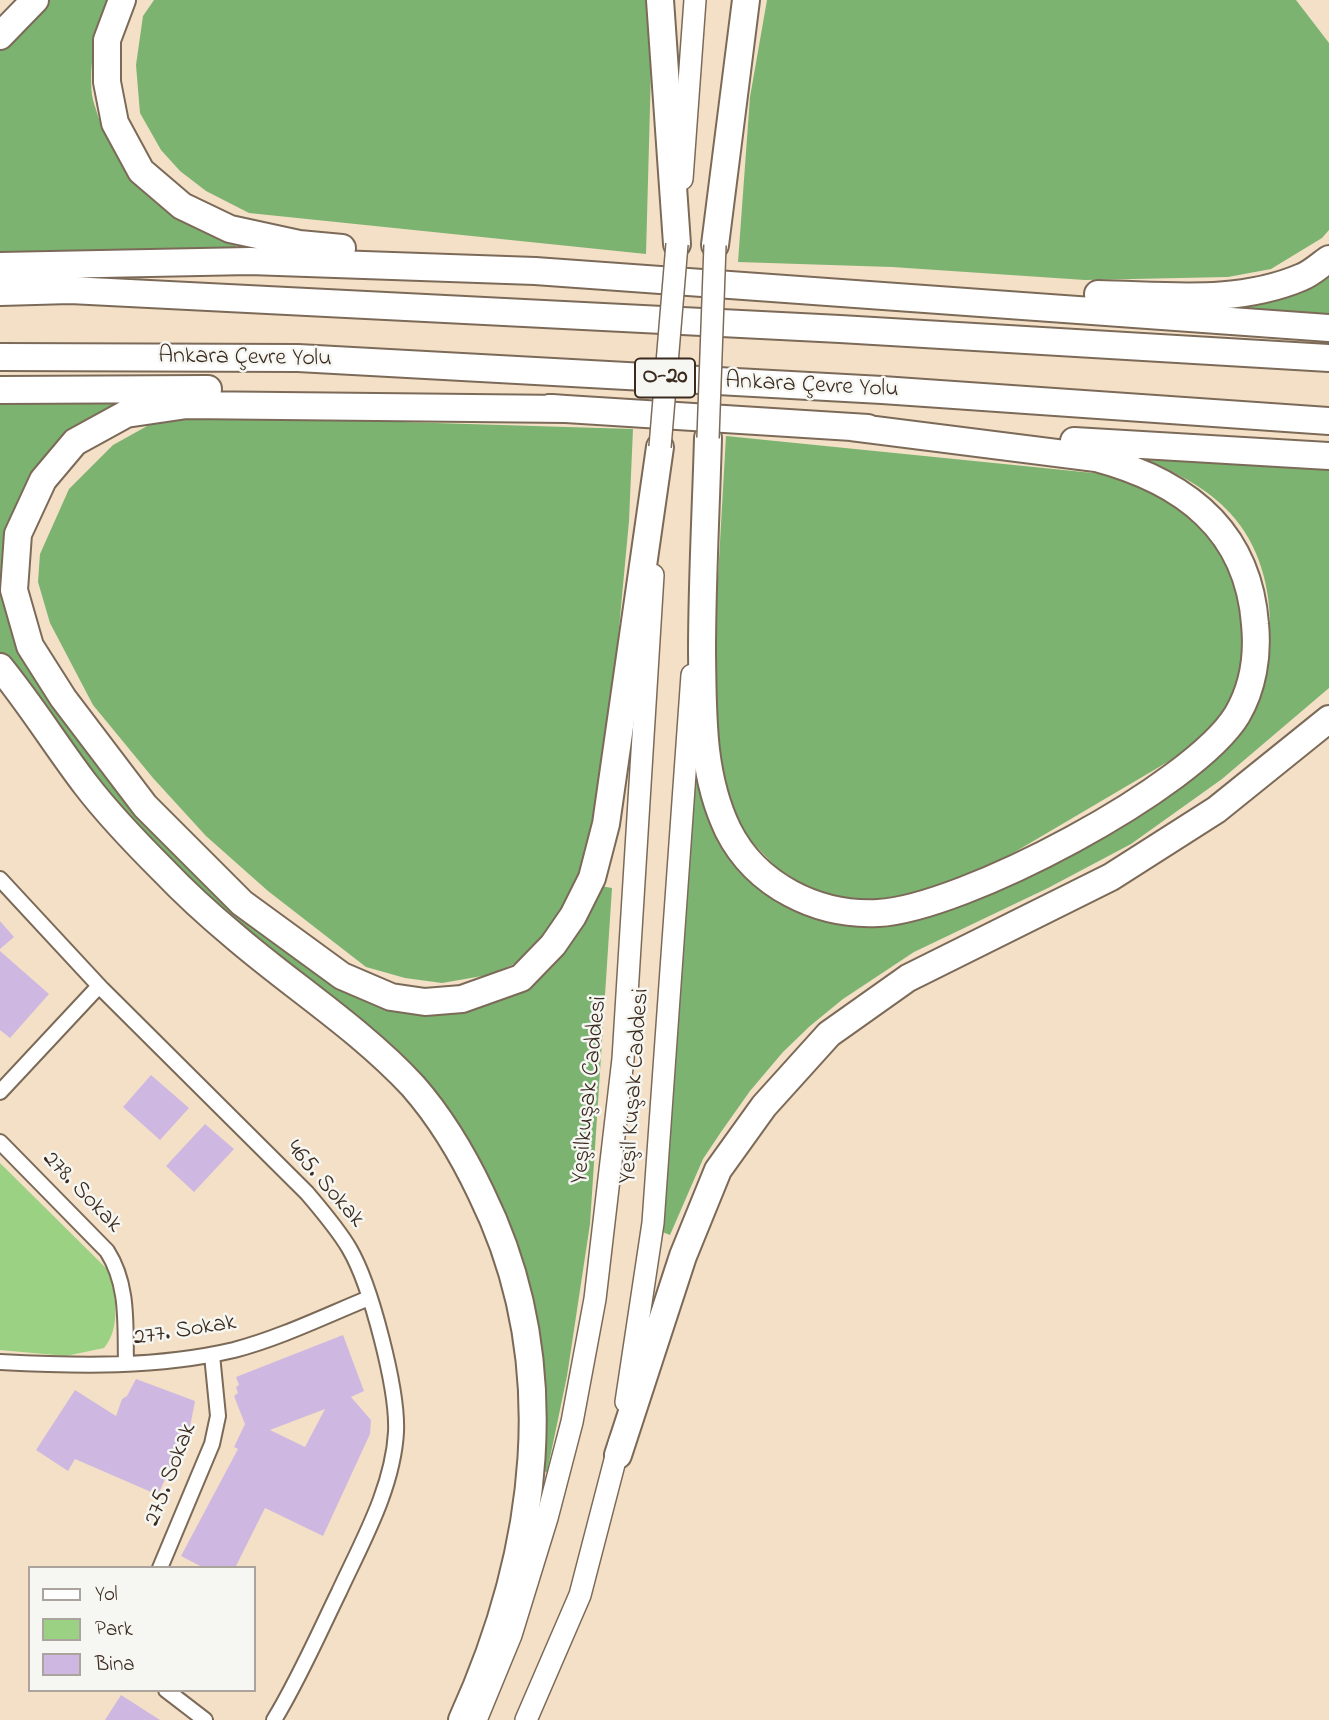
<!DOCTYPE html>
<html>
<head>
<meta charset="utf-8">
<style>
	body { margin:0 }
	#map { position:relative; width:1329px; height:1720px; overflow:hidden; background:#f4e0c6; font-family:"Indie Flower",sans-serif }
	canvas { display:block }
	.legend { position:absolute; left:28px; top:1566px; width:228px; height:126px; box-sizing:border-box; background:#f6f6f2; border:2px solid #aba49d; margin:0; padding:9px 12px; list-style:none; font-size:21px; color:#3b2a1e }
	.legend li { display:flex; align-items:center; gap:14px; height:35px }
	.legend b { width:35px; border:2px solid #aba49d }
</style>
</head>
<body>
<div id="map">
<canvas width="1329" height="1720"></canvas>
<ul class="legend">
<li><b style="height:9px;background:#fff"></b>Yol</li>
<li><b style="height:19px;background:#9bd183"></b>Park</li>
<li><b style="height:19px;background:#ceb8e1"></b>Bina</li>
</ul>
</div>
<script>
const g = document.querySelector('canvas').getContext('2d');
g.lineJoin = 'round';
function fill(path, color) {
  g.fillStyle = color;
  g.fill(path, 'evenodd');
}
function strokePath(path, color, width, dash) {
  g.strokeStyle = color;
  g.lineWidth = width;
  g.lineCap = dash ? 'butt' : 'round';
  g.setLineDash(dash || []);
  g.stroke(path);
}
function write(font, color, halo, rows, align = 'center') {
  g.font = font + ' "Indie Flower",sans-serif';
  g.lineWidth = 5;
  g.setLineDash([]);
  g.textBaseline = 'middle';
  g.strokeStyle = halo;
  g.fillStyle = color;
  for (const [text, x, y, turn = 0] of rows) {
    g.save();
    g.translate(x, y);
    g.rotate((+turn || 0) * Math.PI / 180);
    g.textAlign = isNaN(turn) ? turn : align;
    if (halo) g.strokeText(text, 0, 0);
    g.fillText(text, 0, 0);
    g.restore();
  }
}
fill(new Path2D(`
	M0,1163L106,1268C117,1291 121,1328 104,1348L66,1356L0,1350Z`), '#9bd183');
fill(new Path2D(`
	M45,0H109C95,27 89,65 92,95C93,102 96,109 98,116C113,158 143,202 185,222C200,230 220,233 237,239L234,256L0,261V45Z
	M154,0H650L652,34L646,254L249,213L206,191L180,171L161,150L140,113L136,65L143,16Z
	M767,0H1296L1329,43V230L1322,238L1271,269L1228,277L1085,280L892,267L738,262L750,97Z
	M1329,274V323L1249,318V302Z
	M133,390L132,405L98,415L11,527L2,562L4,604L16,640L134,808L389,1004L525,983L595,885L612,888L590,1224L567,1376L547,1472L535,1469L537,1338L458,1130L152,855L0,660V396Z
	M205,416L633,429L629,521L600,832L581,893L526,959L488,975L442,983L405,978L366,967L268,891L206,836L153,778L93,705L50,623L38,582L40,554L69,489L113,445L149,425Z
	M726,436L1113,475L1154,491L1191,512L1234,564L1247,648L1238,690L1212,728L1171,760L991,866L883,906L840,902L810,889L776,867L747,837L727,799L717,744L714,648Z
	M1151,449L1329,462V688L1222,779L1131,844L1048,888L914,952L843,999L810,1026L783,1052L750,1091L721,1132L703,1159L670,1235L655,1229L688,780L702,782L736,863C777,878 818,893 860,908C871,912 888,922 900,922C908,922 917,918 925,916C973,903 1018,881 1060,857C1116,825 1180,798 1224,751C1280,691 1288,575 1230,513C1207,488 1177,473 1146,460Z`), '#7cb371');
fill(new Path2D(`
	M0,921L14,937L0,949Z
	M0,951L49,994L10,1038L0,1030Z
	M151,1075L189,1108L160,1140L123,1107Z
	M205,1124L234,1149L194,1192L166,1166Z
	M343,1335L364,1391L351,1397L371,1420L370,1434L323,1536L265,1508L235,1568H204L181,1556L238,1449L234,1447L245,1424L234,1396L238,1393L236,1387L239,1385L236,1377ZM325,1409L305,1447L270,1430Z
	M136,1379L195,1401L190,1427L184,1444L181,1443L158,1495L75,1459L68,1471L36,1450L75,1390L116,1416L122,1399L127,1396Z
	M121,1695L160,1720H105Z`), '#ceb8e1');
const street = new Path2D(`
	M0,879L102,989L307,1193C322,1211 337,1228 349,1248C371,1285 398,1390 396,1432C393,1488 362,1542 339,1592C318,1635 299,1679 274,1720
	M0,1092L99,986
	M0,1142L107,1251C129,1285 125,1325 126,1364
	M0,1362C78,1366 157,1368 234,1350C280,1338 325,1316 369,1298
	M160,1568L212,1444L218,1416L212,1355
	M166,1690L205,1720`);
const secondary = new Path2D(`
	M682,179L695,0
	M626,1402L653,1223L692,675
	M476,1720L511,1635L547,1518L572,1422L595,1299L623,1059L653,575
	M526,1720L580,1595L620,1441`);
const highway = new Path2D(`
	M122,0L107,40V82L115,123L141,171L182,206L230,229L299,244L342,248
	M660,0L677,244
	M0,36L35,0
	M715,245L746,0
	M0,266L250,261L535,271L1329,328
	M0,292L70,290L840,329L1329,358
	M1098,294C1166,295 1237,305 1302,277C1312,273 1320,265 1329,259
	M0,357L298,358L882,390L1329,421
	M0,390L208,389
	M550,408L868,428
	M566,409L187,405L126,414L75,442L43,480L18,534L14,590L30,646L63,698L145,806L242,903L342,976L391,997L425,1002L462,999L521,978L553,945L573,916L592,878L606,824L660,447
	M708,438C706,509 702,581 702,652C703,713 701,774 728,830C756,886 818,916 878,913C962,909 1193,787 1237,715C1253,688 1258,655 1255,624C1248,529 1183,481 1096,458L851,427
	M1074,441L1329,456
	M0,667C31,705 57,747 86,785C109,815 137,844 163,870C185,893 209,915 233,935C292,986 359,1028 413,1086C441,1118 463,1155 481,1193C565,1363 538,1553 462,1720
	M618,1455L683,1256L718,1170L764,1106L829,1034L908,978L1111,877L1216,810L1329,719`);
strokePath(street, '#7c6a59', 18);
strokePath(secondary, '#7c6a59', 24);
strokePath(highway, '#7c6a59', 30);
strokePath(street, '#fff', 14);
strokePath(secondary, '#fff', 21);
strokePath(highway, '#fff', 26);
const secondaryBridge = new Path2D(`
	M708,438L715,245
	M660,447L677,244`);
strokePath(secondaryBridge, '#7c6a59', 24, []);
strokePath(secondaryBridge, '#fff', 21);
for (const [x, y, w] of [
	[665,378,60]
]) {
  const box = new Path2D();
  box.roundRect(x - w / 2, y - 19.5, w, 39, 5);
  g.fillStyle = '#f6f6f2';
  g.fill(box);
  strokePath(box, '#3b2a1e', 2);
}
write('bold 23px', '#3b2a1e', null, [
	["O-20",665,378]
]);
write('24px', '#3b2a1e', '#f6f6f2', [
	["Ankara Çevre Yolu",245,359,1],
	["Ankara Çevre Yolu",812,387,3],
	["Yeşil Kuşak Caddesi",636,1086,-86],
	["Yeşilkuşak Caddesi",591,1090,-84],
	["465. Sokak",324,1185,49],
	["278. Sokak",81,1193,46],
	["277. Sokak",185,1332,-9],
	["275. Sokak",172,1475,-69]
]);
</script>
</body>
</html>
